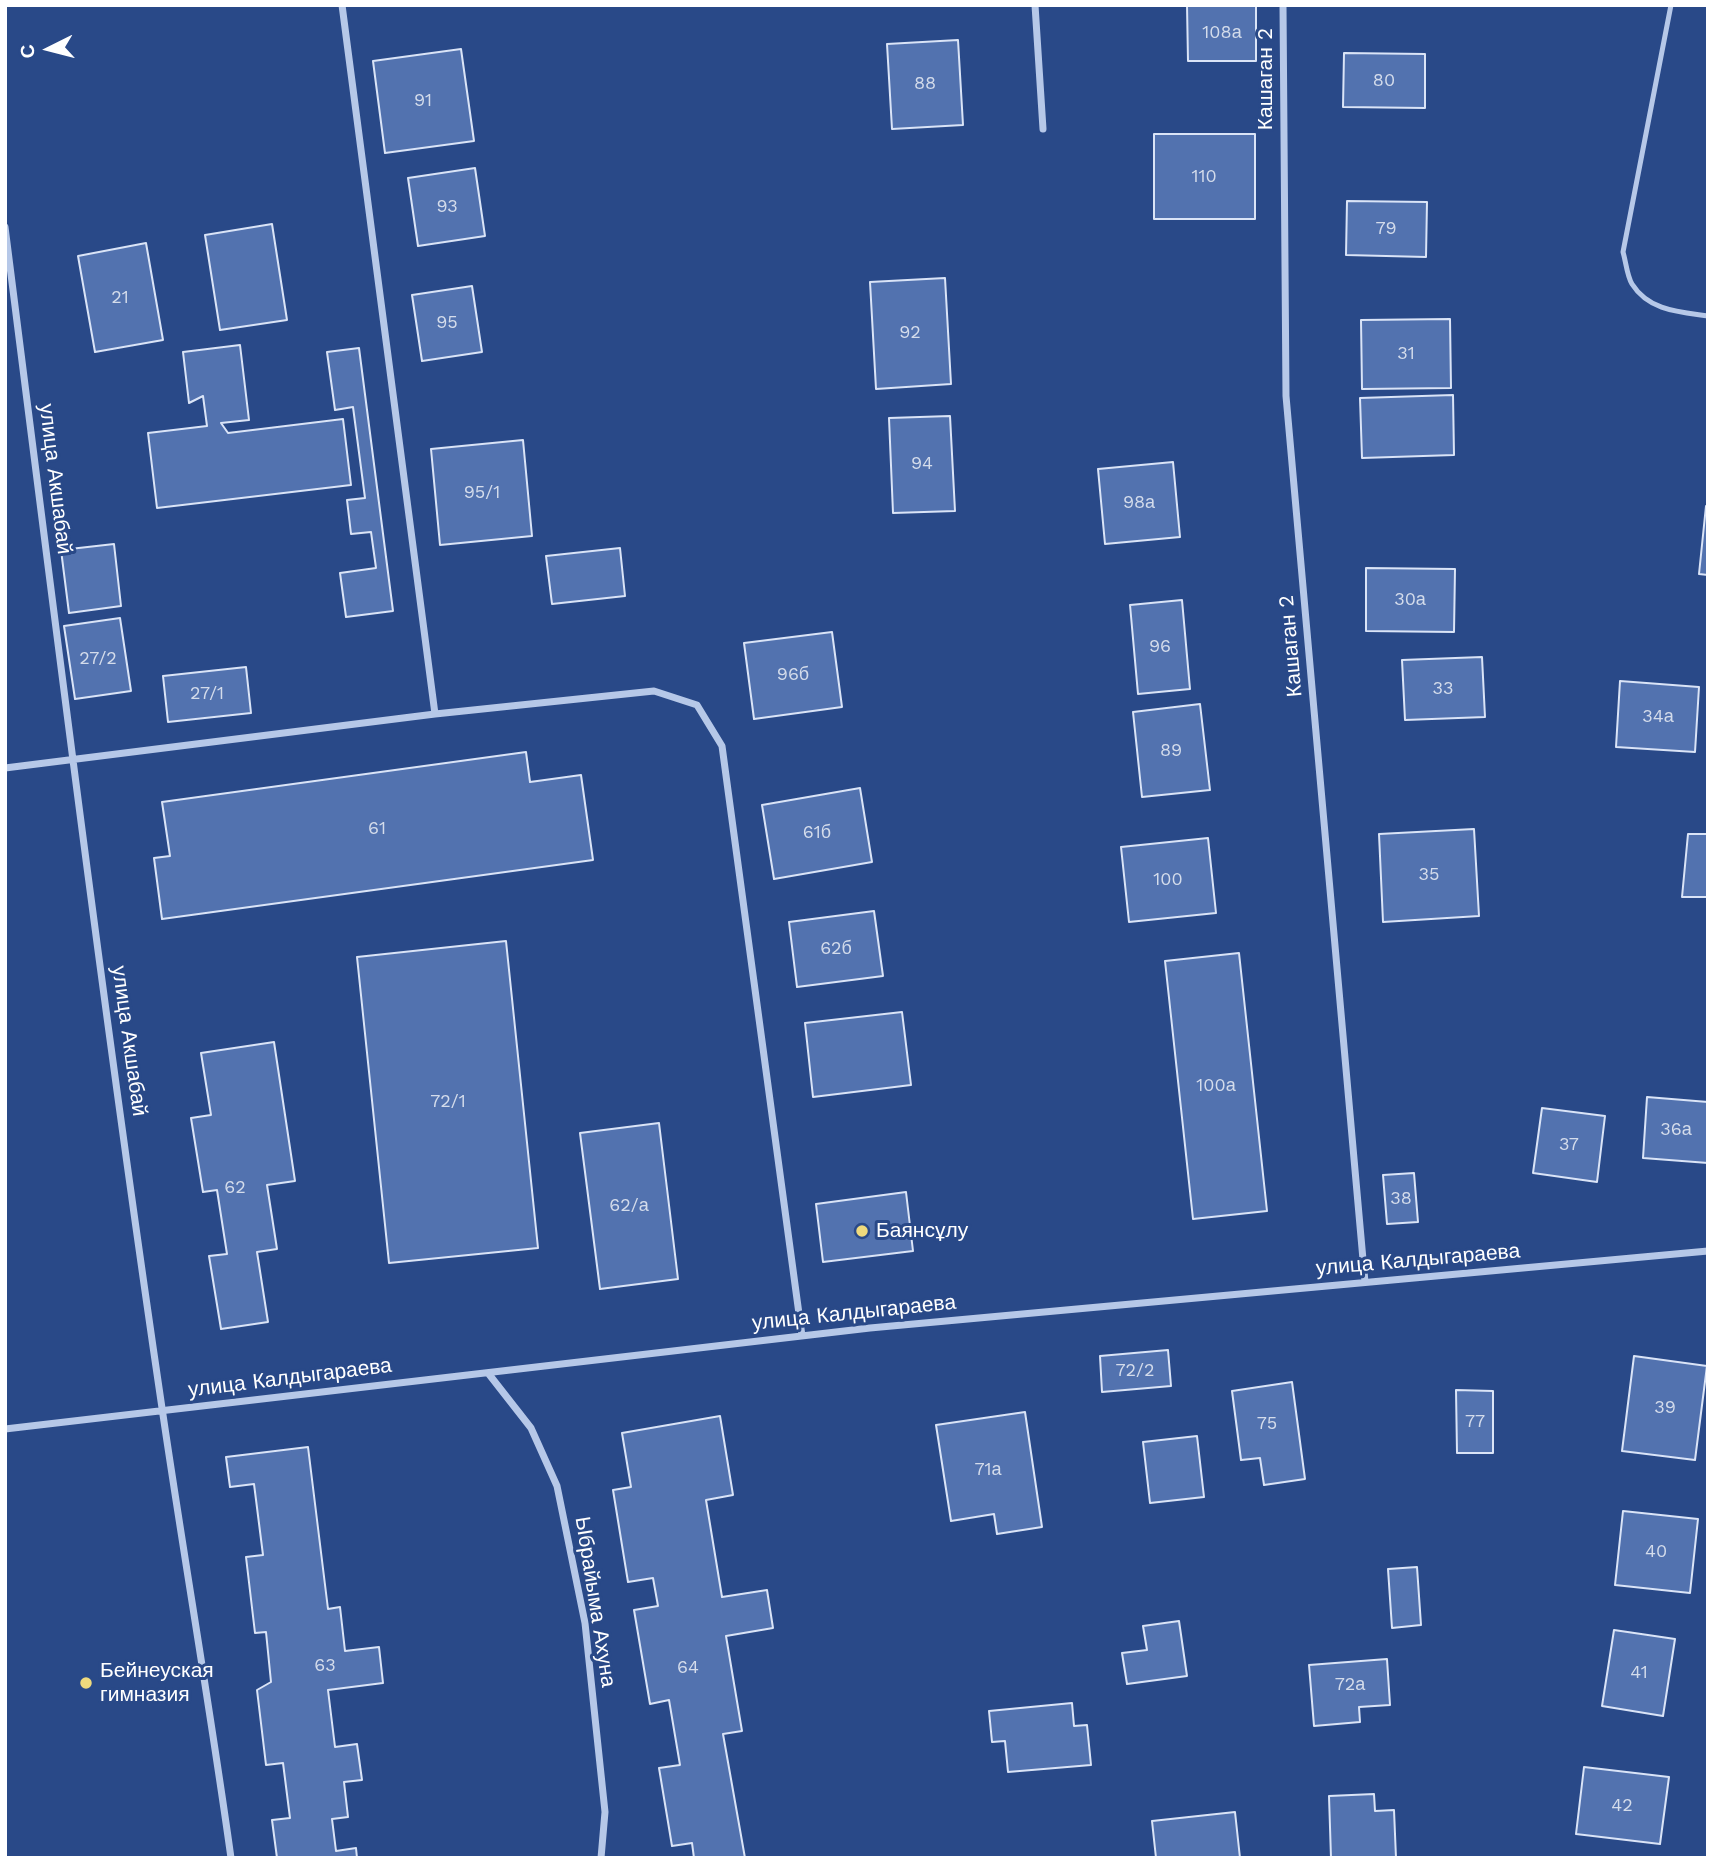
<!DOCTYPE html>
<html>
<head>
<meta charset="utf-8">
<style>
	body { margin:0 }
	#map { position:relative; width:1713px; height:1863px; overflow:hidden; background:#294988; font-family:"Work Sans",sans-serif }
	canvas { display:block }
	.frame { position:absolute; inset:0; border:7px solid #fff; pointer-events:none }
	.north { position:absolute; left:14px; top:14px; width:70px; height:70px; -webkit-text-stroke:5px #294988; paint-order:stroke; rotate:264deg; font-size:19px; font-weight:700; line-height:28px; text-align:center; color:#fff }
	.north::after { content:''; display:block; margin:auto; width:24px; height:32px; background:#fff; clip-path:polygon(50% 0,100% 100%,50% 72%,0 100%) }
</style>
</head>
<body>
<div id="map">
<canvas width="1713" height="1863"></canvas>
<div class="frame"></div>
<div class="north">С</div>
</div>
<script>
const g = document.querySelector('canvas').getContext('2d');
g.lineJoin = 'round';
function fill(path, color) {
  g.fillStyle = color;
  g.fill(path, 'evenodd');
}
function strokePath(path, color, width, dash) {
  g.strokeStyle = color;
  g.lineWidth = width;
  g.lineCap = dash ? 'butt' : 'round';
  g.setLineDash(dash || []);
  g.stroke(path);
}
function write(font, color, halo, rows, align = 'center') {
  g.font = font + ' "Work Sans",sans-serif';
  g.lineWidth = 6;
  g.setLineDash([]);
  g.textBaseline = 'middle';
  g.strokeStyle = halo;
  g.fillStyle = color;
  for (const [text, x, y, turn = 0] of rows) {
    g.save();
    g.translate(x, y);
    g.rotate((+turn || 0) * Math.PI / 180);
    g.textAlign = isNaN(turn) ? turn : align;
    if (halo) g.strokeText(text, 0, 0);
    g.fillText(text, 0, 0);
    g.restore();
  }
}
const building = new Path2D(`
	M1187,5H1256V61H1188Z
	M958,40L963,125L892,129L887,44Z
	M461,49L474,141L385,153L373,61Z
	M1344,53L1425,54V108L1343,107Z
	M1154,134H1255V219H1154Z
	M475,168L485,236L418,246L408,178Z
	M1347,201L1427,202L1426,257L1346,255Z
	M272,224L287,320L220,330L205,235Z
	M146,243L163,340L95,352L78,256Z
	M945,278L951,384L876,389L870,282Z
	M472,286L482,352L422,361L412,295Z
	M1450,319L1451,388L1362,389L1361,320Z
	M240,345L249,420L221,423L228,433L343,419L351,485L157,508L148,433L207,426L203,396L189,403L183,352Z
	M359,348L393,611L346,617L340,573L376,568L371,532L351,534L347,500L365,498L353,407L335,410L327,352Z
	M1453,395L1454,455L1362,458L1360,398Z
	M950,416L955,511L893,513L889,418Z
	M523,440L532,536L440,545L431,449Z
	M1173,462L1180,537L1105,544L1098,469Z
	M1706,506H1708V575L1699,574Z
	M114,544L121,606L69,613L61,550Z
	M620,548L625,596L552,604L546,556Z
	M1366,568L1455,569L1454,632L1366,631Z
	M1182,600L1190,689L1138,694L1130,605Z
	M120,618L131,691L75,699L64,626Z
	M832,632L842,707L754,719L744,643Z
	M1482,657L1485,717L1405,720L1402,660Z
	M246,667L251,713L168,722L163,676Z
	M1620,681L1699,687L1695,752L1616,747Z
	M1200,704L1210,790L1142,797L1133,712Z
	M526,752L530,782L581,775L593,860L162,919L154,858L170,856L162,802Z
	M860,788L872,862L774,879L762,805Z
	M1474,829L1479,916L1383,922L1379,834Z
	M1688,834H1708V897H1682Z
	M1208,838L1216,913L1129,922L1121,847Z
	M874,911L883,976L797,987L789,922Z
	M506,941L538,1248L389,1263L357,957Z
	M1239,953L1267,1211L1193,1219L1165,961Z
	M902,1012L911,1085L813,1097L805,1023Z
	M274,1042L295,1181L267,1185L277,1249L257,1252L268,1322L221,1329L209,1256L227,1254L217,1190L203,1192L191,1118L211,1115L201,1053Z
	M1647,1097L1708,1102V1163L1643,1158Z
	M1542,1108L1605,1116L1597,1182L1533,1173Z
	M659,1123L678,1279L600,1289L580,1133Z
	M1414,1173L1418,1222L1387,1224L1383,1175Z
	M906,1192L913,1251L823,1262L816,1204Z
	M1168,1350L1171,1386L1102,1392L1100,1356Z
	M1634,1356L1707,1366L1695,1460L1622,1451Z
	M1292,1382L1305,1479L1264,1485L1260,1458L1241,1460L1232,1391Z
	M1456,1390L1493,1391V1453H1457Z
	M1025,1412L1042,1527L997,1534L994,1514L951,1521L936,1425Z
	M720,1416L733,1495L706,1500L722,1597L767,1590L773,1628L726,1636L742,1731L723,1734L745,1858H694L692,1843L672,1846L659,1768L680,1765L669,1700L650,1704L634,1610L658,1606L653,1578L628,1582L613,1490L631,1487L622,1433Z
	M1197,1436L1204,1497L1150,1503L1143,1442Z
	M308,1447L328,1609L340,1607L345,1651L379,1647L383,1683L328,1690L335,1747L357,1744L362,1780L344,1782L348,1817L332,1819L336,1851L356,1848L357,1858H277L272,1820L290,1818L283,1763L266,1765L257,1690L271,1682L266,1632L255,1633L246,1557L263,1555L254,1484L230,1487L226,1457Z
	M1623,1511L1698,1519L1690,1593L1615,1585Z
	M1417,1567L1421,1625L1392,1628L1388,1569Z
	M1179,1621L1187,1676L1127,1684L1122,1653L1147,1650L1143,1626Z
	M1614,1630L1675,1639L1663,1716L1602,1706Z
	M1387,1659L1390,1705L1359,1707L1360,1722L1314,1726L1309,1665Z
	M1072,1703L1074,1726L1087,1725L1091,1765L1008,1772L1005,1741L992,1742L989,1711Z
	M1584,1767L1669,1777L1660,1844L1576,1834Z
	M1374,1794L1375,1811L1394,1810L1396,1858H1331L1329,1796Z
	M1235,1812L1240,1858H1156L1152,1821Z`);
fill(building, '#5272af');
strokePath(building, '#dae4f7', 2);
strokePath(new Path2D(`
	M1671,5L1623,252C1626,262 1627,276 1632,284C1649,311 1680,312 1708,316`), '#b6c8e8', 5);
strokePath(new Path2D(`
	M342,5L435,714
	M1035,5L1043,129
	M1283,5L1286,396L1365,1282
	M5,227C55,621 104,1015 162,1408C184,1558 210,1707 231,1858
	M5,768L435,714L654,691L697,705L722,746L802,1336
	M488,1373L531,1428L557,1486L585,1623L605,1812L601,1858
	M5,1429L870,1328L1708,1251`), '#b6c8e8', 7);
for (const [x, y, r, color] of [
	[862,1231,7,"#efda7d"],
	[86,1683,7,"#efda7d"]
]) {
  const dot = new Path2D();
  dot.arc(x, y, r, 0, 2 * Math.PI);
  g.fillStyle = color;
  g.fill(dot);
  strokePath(dot, '#294988', 2.5);
}
write('18px', '#d4dceb', null, [
	["108а",1222,33],
	["80",1384,81],
	["88",925,84],
	["91",423,101],
	["110",1204,177],
	["93",447,207],
	["79",1386,229],
	["21",120,298],
	["95",447,323],
	["92",910,333],
	["31",1406,354],
	["94",922,464],
	["95/1",482,493],
	["98а",1139,503],
	["30а",1410,600],
	["96",1160,647],
	["27/2",98,659],
	["96б",793,675],
	["33",1443,689],
	["27/1",207,694],
	["34а",1658,717],
	["89",1171,751],
	["61",377,829],
	["61б",817,833],
	["35",1429,875],
	["100",1168,880],
	["62б",836,949],
	["100а",1216,1086],
	["72/1",448,1102],
	["36а",1676,1130],
	["37",1569,1145],
	["62",235,1188],
	["38",1401,1199],
	["62/а",629,1206],
	["72/2",1135,1371],
	["39",1665,1408],
	["77",1475,1422],
	["75",1267,1424],
	["71а",988,1470],
	["40",1656,1552],
	["63",325,1666],
	["64",688,1668],
	["41",1639,1673],
	["72а",1350,1685],
	["42",1622,1806]
]);
write('21px', '#fff', '#294988', [
	["Кашаган 2",1266,79,-90],
	["улица Акшабай",55,479,83],
	["Кашаган 2",1291,646,-95],
	["улица Акшабай",129,1041,82],
	["улица Калдыгараева",1418,1260,-5],
	["улица Калдыгараева",854,1313,-6],
	["улица Калдыгараева",290,1378,-7],
	["Ыбрайыма Ахуна",595,1602,81]
]);
write('21px', '#fff', '#294988', [
	["Баянсұлу",876,1231],
	["Бейнеуская",100,1671],
	["гимназия",100,1695]
], 'left');
</script>
</body>
</html>
